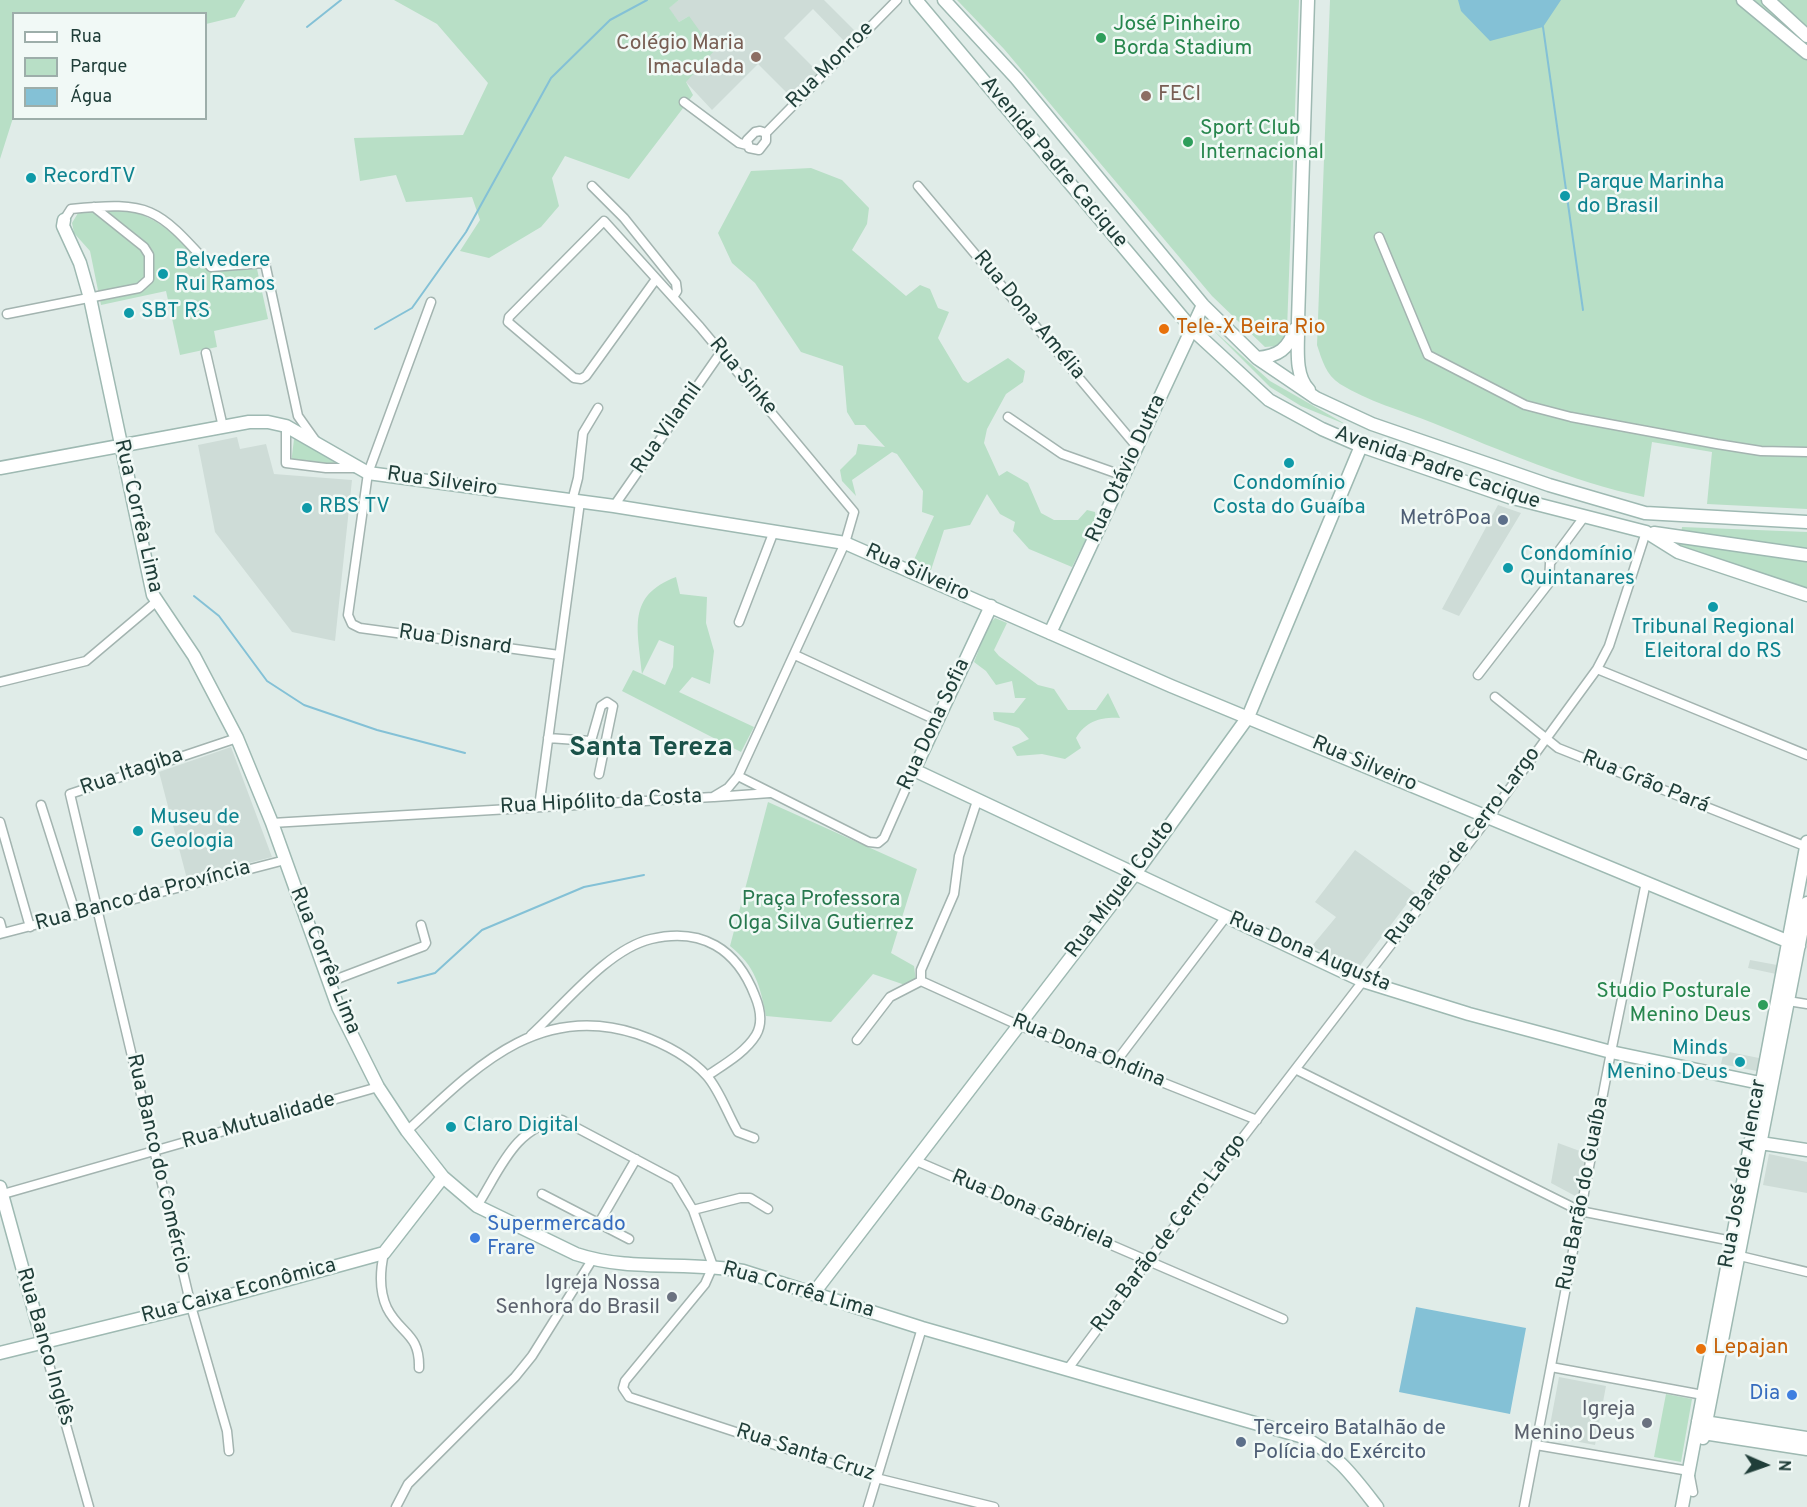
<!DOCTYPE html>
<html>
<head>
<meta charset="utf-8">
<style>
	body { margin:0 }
	#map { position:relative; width:1807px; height:1507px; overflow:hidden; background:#e0ece8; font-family:Overpass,sans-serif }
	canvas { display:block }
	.legend { position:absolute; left:12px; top:12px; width:195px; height:108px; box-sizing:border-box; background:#f1f9f6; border:2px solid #9daeaa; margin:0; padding:8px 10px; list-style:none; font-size:18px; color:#203e39 }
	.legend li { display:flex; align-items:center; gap:12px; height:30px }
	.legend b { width:30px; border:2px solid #9daeaa }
	.north { position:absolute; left:1735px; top:1435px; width:60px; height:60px; -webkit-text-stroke:4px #f1f9f6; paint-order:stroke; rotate:92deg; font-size:16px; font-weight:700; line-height:24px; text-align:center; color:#203e39 }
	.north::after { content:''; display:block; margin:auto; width:21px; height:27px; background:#203e39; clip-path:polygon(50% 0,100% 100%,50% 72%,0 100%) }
</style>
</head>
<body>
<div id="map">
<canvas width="1807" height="1507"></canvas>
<ul class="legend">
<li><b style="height:8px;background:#fff"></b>Rua</li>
<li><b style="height:16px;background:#b8dfc6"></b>Parque</li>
<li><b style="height:16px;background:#84c1d6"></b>Água</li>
</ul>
<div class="north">N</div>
</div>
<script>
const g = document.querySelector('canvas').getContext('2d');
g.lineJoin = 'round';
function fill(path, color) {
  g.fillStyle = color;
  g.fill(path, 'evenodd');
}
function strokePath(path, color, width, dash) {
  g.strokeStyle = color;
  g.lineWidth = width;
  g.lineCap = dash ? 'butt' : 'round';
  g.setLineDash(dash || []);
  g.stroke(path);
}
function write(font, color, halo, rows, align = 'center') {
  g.font = font + ' Overpass,sans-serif';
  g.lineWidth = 5;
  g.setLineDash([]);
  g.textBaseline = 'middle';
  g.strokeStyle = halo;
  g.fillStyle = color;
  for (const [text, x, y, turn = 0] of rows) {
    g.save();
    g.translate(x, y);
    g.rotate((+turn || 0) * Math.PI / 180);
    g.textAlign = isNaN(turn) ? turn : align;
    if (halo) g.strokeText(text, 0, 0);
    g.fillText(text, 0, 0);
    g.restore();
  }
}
fill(new Path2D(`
	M679,0H824L857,33L846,43L813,9L784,38L819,73L793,99L758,64L712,110L686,82L689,16L679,22L668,8Z
	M237,437L240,449L266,444L274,474L352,480L335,641L292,632L215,532L198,445Z
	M1498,505L1521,513L1459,616L1442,609Z
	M231,747L272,857L187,879L159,772Z
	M1355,850L1415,893L1356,971L1312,946L1336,917L1315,902Z
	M1750,960L1777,965L1776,974L1748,968Z
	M1724,1051L1759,1058L1757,1071L1721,1064Z
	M1558,1143L1588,1154L1579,1198L1551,1183Z
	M1769,1154L1807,1162V1193L1763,1185Z
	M1559,1377L1606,1386L1595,1445L1548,1436Z`), '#cedcd7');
fill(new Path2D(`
	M0,0H245L235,17L206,24V14H14L13,118L0,159Z
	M394,0H679L669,8L679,22L689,16L714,51L686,82L693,95L629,179L565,156L552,178L559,206L541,227L489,258L460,251L480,220L472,197L406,202L396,175L360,181L354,138L463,135L488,83L437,24Z
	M957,0H1299L1287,330L1283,341L1277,346L1265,347L1212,296L1004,49Z
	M1330,0H1807V509L1707,504L1712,452L1652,442L1644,497C1571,481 1502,451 1433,423C1403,411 1367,401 1340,384C1326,375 1322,360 1317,345Z
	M811,168L842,180L869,208L867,224L852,250L906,296L920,285L930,289L938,308L949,312L938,338L963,380L968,383L1008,358L1025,371L1023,382L1006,394L987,429L984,443L999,476L1007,471L1028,483L1041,513L1054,520H1078L1087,510L1095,512L1096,519L1072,567L1029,549L1013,531L1015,522L1000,514L987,494L970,525L944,530L931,570L912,564L934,516L922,512L923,491L897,454L892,452L852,480L856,496L842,481L840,470L856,454L858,444L885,447L865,425H855L847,412L843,366L801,352L755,283L732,263L718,233L751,171Z
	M122,209C166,219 179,240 209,272L257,269L268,319L214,331L217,347L180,355L166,291L101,305L90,251L74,233L72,223L78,213Z
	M1211,328L1270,381L1347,425L1301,406L1270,387Z
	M294,439L346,466L291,464Z
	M1682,527L1807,532V589L1680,546Z
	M676,577L680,594L707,597L706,623L714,651L710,684L692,677L679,692L754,727L741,752L622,691L633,670L642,674C638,629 626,596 676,577ZM659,640L674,646L673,667L665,685L642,674Z
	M995,618L1007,623L994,650L999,656L1038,685L1054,689L1068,710H1096L1108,693L1120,718C1101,717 1086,721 1076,738L1081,748L1065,759L1042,754L1017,756L1012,747L1029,739L1019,728L994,720L993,712L1014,713L1026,698H1015L1012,681L996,685L986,671L974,662L989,624Z
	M768,802L917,869L891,953L914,966L916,981L908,986L873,974L831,1022L766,1016C760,985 755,966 730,946Z
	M1666,1394L1692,1399L1681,1462L1654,1457Z`), '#b8dfc6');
fill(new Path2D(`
	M1458,0H1561L1543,27L1490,41L1461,11Z
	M1416,1307L1526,1328L1510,1414L1399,1392Z`), '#84c1d6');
strokePath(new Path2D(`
	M307,27L341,0
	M1543,27L1583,310
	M375,329L412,308L466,232L551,78L610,20L647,0
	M194,596L219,616L267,681L304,705L377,730L465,753
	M398,983L435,973L482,930L584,887L644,875`), '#84c1d6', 2);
const street = new Path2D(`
	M684,102L739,143L747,145
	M766,133L760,131L755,132L747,140L749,148L759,150L766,141V133L897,0
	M592,186L624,218L676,283L677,291L673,297
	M918,186L1137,447
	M64,220L71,209C152,201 157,208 211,267L265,263L298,416L315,440
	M1379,237L1428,355L1525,405L1571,417L1717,444L1761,451L1807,452
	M431,302L368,473L348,615L352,624L360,628L559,655
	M7,314L139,288L149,279V255L144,247L94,207
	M206,353L223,427
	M1008,417L1062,454L1124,476
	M286,426V463L326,468H358
	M572,501L578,478L583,433L598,408
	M614,506L721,352
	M739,622L774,531
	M795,655L936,720
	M1597,669L1807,755
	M1478,675L1549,583L1550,563L1584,517
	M0,682L86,661L157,601
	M1495,697L1558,748L1807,847
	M548,738L591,741L601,706L607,702L613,706L599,774
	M738,776L869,842L878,843L884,838L914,770
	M714,797L770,793
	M41,805L76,915
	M539,807L580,502
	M0,822L30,927
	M272,823L713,797L728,788L738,776L845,543L854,512L700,327L604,221L509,317L508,322L574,378L581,379L586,376L656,279
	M0,922L3,933
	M0,934L285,860
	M921,981L1018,1025L1257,1120
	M921,981V970L954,894L959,856L977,801
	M329,982L424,946L426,943L421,925
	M1788,1001L1807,1004
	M531,1035C564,1005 608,949 651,939C702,927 737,949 755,996C760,1008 763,1023 756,1035C745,1053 723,1065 707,1076
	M857,1040L890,997L921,981
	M1115,1063L1225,918
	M1297,1070L1580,1211L1737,1242
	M407,1131C473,1070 537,1001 637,1034C663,1043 688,1055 707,1076C720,1091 728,1115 738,1132L754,1138
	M914,1160L1283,1319
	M542,1194L629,1239
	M0,1195L378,1087
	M477,1206C500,1170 515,1125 562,1120L675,1180L693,1210L713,1266L705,1284L625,1381L623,1388L629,1397L876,1478L994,1507
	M693,1210L740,1198H750L768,1209
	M599,1223L636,1159
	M384,1253C380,1271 379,1291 387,1308C400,1334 420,1333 419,1368
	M1740,1256L1807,1272
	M43,1343L89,1507
	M1551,1367L1703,1395
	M1067,1370L1148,1261L1489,817L1597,669L1609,646L1646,532
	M1536,1445L1689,1471L1693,1492
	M229,1451L227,1431L191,1306L70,794L237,738
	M396,1507L408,1484L515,1377L532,1356L592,1260
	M868,1507L922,1328
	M1524,1507L1611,1052L1646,882`);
const secondary = new Path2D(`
	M916,0L1193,330L1269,400L1322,429L1361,446L1509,497L1646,532L1678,552L1807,595
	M944,0L1016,78L1203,305L1257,358L1316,398L1372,424L1549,485L1645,513L1807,522
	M1308,0L1298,321C1299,343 1293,374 1309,390
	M1743,0L1807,53
	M1768,0L1807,36
	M64,220L63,226L80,263L90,298L153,595L194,656L237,738L272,823L338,1007L378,1087L407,1131L443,1177L477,1206L576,1254C630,1272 687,1261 743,1271L922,1328L1300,1436C1337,1453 1353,1476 1377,1507
	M1257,358C1279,356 1288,349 1295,329
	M0,468L249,422H268L286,426L368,473L614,506L845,543L1171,686L1799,946
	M1654,533L1807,555
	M991,606L914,770L1363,981L1469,1014L1611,1052L1760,1083
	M1050,633L1203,305
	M1754,1142L1807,1150
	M0,1187L43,1343
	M813,1294L1134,875L1248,717L1361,446
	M0,1353L191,1306L384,1253L443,1177
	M1698,1421L1807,1438
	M1697,1432L1807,1449
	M1703,1438L1807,903
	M1682,1507L1807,842`);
strokePath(street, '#a3b4b0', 11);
strokePath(secondary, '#9eb9b2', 15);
strokePath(street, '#fff', 8);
strokePath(secondary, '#fff', 12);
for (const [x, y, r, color] of [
	[1101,38,6,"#2e9e5b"],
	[756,57,6,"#8d6e63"],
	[1146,96,6,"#8d6e63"],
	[1188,142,6,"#2e9e5b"],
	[31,178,6,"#0f9aa8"],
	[1565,196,6,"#0f9aa8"],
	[163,274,6,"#0f9aa8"],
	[129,313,6,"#0f9aa8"],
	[1164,329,6,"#e8710a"],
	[1289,463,6,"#0f9aa8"],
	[307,508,6,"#0f9aa8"],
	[1503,520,6,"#5c6f8a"],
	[1508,568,6,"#0f9aa8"],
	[1713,607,6,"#0f9aa8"],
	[138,831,6,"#0f9aa8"],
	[1763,1005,6,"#2e9e5b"],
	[1740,1062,6,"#0f9aa8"],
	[451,1127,6,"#0f9aa8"],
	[475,1238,6,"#3f7fe0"],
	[672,1297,6,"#6b7280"],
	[1701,1349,6,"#e8710a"],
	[1792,1395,6,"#3f7fe0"],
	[1647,1423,6,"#6b7280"],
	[1241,1442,6,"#5c6f8a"]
]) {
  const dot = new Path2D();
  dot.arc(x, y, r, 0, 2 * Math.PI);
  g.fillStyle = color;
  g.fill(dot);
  strokePath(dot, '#f1f9f6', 2);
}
write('21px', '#27864d', '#f1f9f6', [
	["José Pinheiro",1113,26],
	["Borda Stadium",1113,50],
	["Sport Club",1200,130],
	["Internacional",1200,154],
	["Studio Posturale",1751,993,"right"],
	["Menino Deus",1751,1017,"right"]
], 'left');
write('21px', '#785e54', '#f1f9f6', [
	["Colégio Maria",744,45],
	["Imaculada",744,69],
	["FECI",1158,96,"left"]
], 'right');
write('21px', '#203e39', '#f1f9f6', [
	["Rua Monroe",831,66,-45],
	["Avenida Padre Cacique",1053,163,50],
	["Rua Dona Amélia",1028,316,50],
	["Rua Sinke",742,377,50],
	["Rua Vilamil",668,429,-55],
	["Rua Otávio Dutra",1127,469,-65],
	["Avenida Padre Cacique",1437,469,19],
	["Rua Silveiro",442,483,8],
	["Rua Corrêa Lima",137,516,77],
	["Rua Silveiro",917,574,24],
	["Rua Disnard",455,641,8],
	["Rua Dona Sofia",935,725,-65],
	["Rua Silveiro",1364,765,23],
	["Rua Itagiba",132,773,-19],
	["Rua Grão Pará",1645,783,22],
	["Rua Hipólito da Costa",601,803,-3],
	["Rua Barão de Cerro Largo",1464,847,-53],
	["Rua Miguel Couto",1121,890,-53],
	["Rua Banco da Província",143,897,-15],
	["Rua Dona Augusta",1309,953,23],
	["Rua Corrêa Lima",324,961,68],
	["Rua Dona Ondina",1088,1052,22],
	["Rua Mutualidade",259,1122,-16],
	["Rua Banco do Comércio",157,1164,77],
	["Rua José de Alencar",1744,1174,-80],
	["Rua Barão do Guaíba",1584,1194,-79],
	["Rua Dona Gabriela",1032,1211,23],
	["Rua Barão de Cerro Largo",1170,1234,-53],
	["Rua Corrêa Lima",798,1291,16],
	["Rua Caixa Econômica",239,1292,-15],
	["Rua Banco Inglês",44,1347,74],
	["Rua Santa Cruz",805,1454,18]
]);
write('21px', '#0d838f', '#f1f9f6', [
	["RecordTV",43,178],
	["Parque Marinha",1577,184],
	["do Brasil",1577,208],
	["Belvedere",175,262],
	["Rui Ramos",175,286],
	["SBT RS",141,313],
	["Condomínio",1289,485,"center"],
	["Costa do Guaíba",1289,509,"center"],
	["RBS TV",319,508],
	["Condomínio",1520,556],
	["Quintanares",1520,580],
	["Tribunal Regional",1713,629,"center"],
	["Eleitoral do RS",1713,653,"center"],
	["Museu de",150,819],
	["Geologia",150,843],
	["Minds",1728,1050,"right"],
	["Menino Deus",1728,1074,"right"],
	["Claro Digital",463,1127]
], 'left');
write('21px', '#c56008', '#f1f9f6', [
	["Tele-X Beira Rio",1176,329],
	["Lepajan",1713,1349]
], 'left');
write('21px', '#4e5e75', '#f1f9f6', [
	["MetrôPoa",1491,520],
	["Terceiro Batalhão de",1253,1430,"left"],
	["Polícia do Exército",1253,1454,"left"]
], 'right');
write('21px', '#27784e', '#f1f9f6', [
	["Praça Professora",821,901],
	["Olga Silva Gutierrez",821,925]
]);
write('21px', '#366cbe', '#f1f9f6', [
	["Supermercado",487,1226],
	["Frare",487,1250],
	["Dia",1780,1395,"right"]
], 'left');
write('21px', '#5b616d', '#f1f9f6', [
	["Igreja Nossa",660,1285],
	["Senhora do Brasil",660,1309],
	["Igreja",1635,1411],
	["Menino Deus",1635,1435]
], 'right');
write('bold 27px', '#1a5249', '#f1f9f6', [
	["Santa Tereza",651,750]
]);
</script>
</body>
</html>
